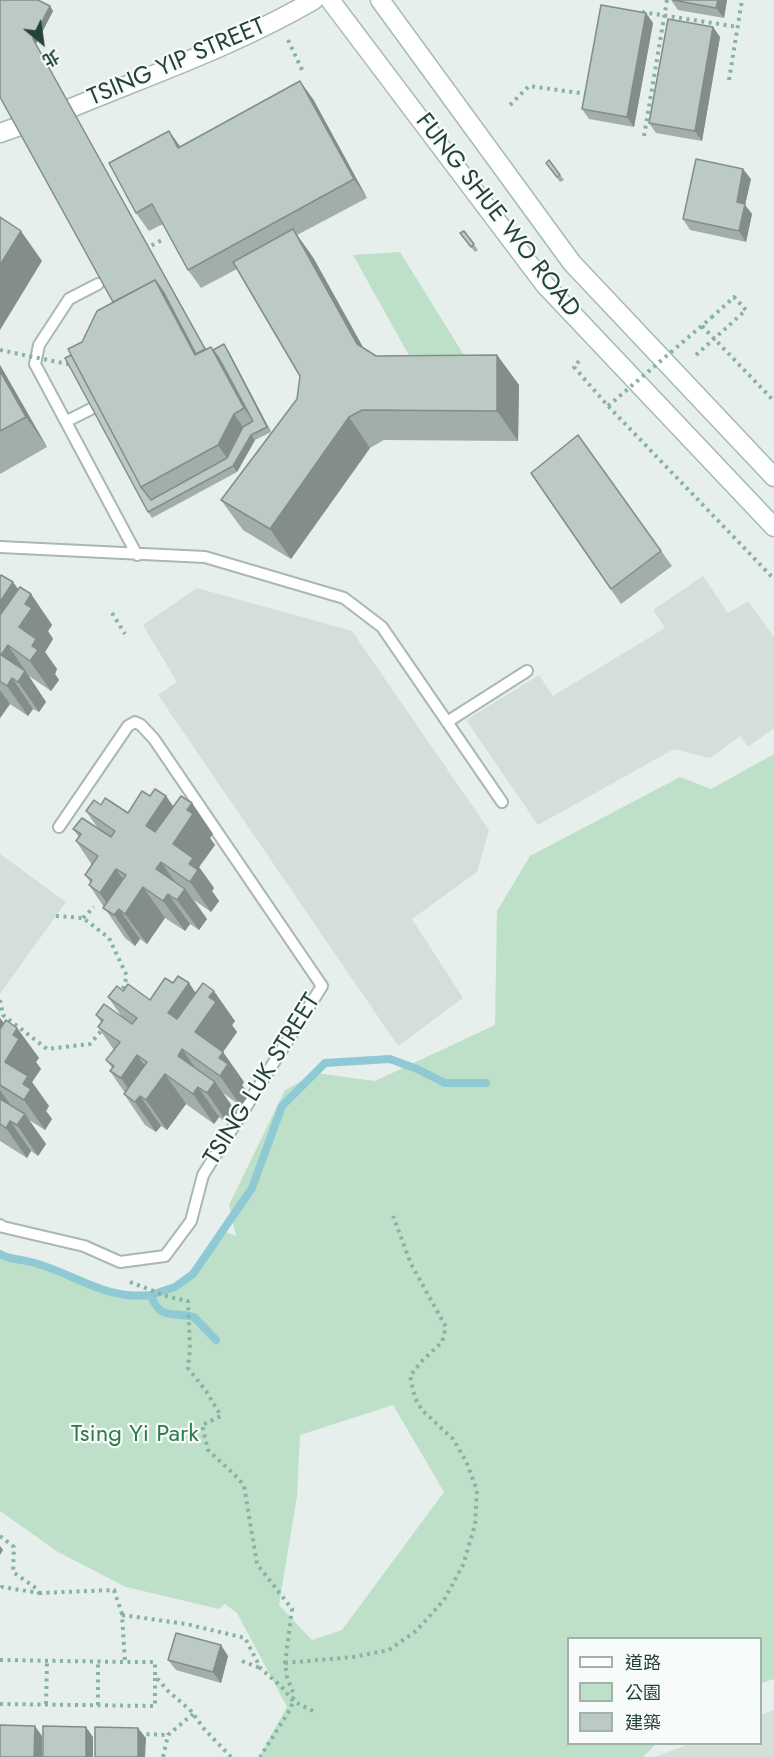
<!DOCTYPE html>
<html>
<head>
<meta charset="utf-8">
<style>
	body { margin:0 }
	#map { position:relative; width:774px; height:1757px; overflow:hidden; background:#e6efeb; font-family:Jost,"Noto Sans TC",sans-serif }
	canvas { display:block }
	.legend { position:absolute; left:567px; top:1637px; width:195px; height:108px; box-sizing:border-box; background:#f7fbf9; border:2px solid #a3b1ad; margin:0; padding:8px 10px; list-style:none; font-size:18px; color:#24423a }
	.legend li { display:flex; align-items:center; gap:12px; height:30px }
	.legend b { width:30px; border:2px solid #a3b1ad }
	.north { position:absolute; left:12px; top:12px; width:60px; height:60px; -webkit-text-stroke:4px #f7fbf9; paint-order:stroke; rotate:151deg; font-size:16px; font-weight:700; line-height:24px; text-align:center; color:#24423a }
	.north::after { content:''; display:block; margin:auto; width:21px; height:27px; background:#24423a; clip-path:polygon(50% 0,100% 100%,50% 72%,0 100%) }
</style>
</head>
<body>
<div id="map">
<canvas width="774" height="1757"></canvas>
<ul class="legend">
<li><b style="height:8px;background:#fff"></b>道路</li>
<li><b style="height:16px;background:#bfe0c8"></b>公園</li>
<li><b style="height:16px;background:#bbcac4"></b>建築</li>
</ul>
<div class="north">北</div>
</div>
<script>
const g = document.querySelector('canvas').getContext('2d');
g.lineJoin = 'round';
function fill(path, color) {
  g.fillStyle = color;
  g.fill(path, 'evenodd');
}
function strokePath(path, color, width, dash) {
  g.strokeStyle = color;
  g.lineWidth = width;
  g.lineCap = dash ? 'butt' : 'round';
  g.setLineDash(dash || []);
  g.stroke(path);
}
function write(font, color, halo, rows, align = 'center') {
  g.font = font + ' Jost,sans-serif';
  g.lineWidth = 4.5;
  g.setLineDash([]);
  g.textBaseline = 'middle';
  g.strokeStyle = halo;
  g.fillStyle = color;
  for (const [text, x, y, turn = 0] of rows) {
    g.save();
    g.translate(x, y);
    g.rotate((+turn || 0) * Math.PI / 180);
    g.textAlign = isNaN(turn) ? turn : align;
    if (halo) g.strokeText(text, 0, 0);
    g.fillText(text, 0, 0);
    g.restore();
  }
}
fill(new Path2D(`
	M703,576L728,613L748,601L774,637V728L748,747L740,736L710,758L674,749L538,825L466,720L539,675L553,696L665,628L653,610Z
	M197,588L352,631L489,830L477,872L412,919L463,998L398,1046L158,695L177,682L143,625Z
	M0,854L66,902L0,994Z
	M774,1710V1757H655L689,1744H760L761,1715Z`), '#d4dfda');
fill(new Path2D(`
	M400,252L467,360L412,361L353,255Z
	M774,754V1679L761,1683L760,1638H568V1744H656L643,1757H259L287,1707L237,1613L225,1604L219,1609L126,1587L58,1552L0,1511V1254L8,1259L32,1262L107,1292L141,1296L175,1287L193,1274L223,1231L236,1236L229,1205L285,1090L316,1073L375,1081L495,1025L497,911L530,856L680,777L711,789ZM393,1405L444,1492L342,1630L312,1640L279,1605L297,1496L300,1435Z`), '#bfe0c8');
strokePath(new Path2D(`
	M0,1254C10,1260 20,1259 31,1262C75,1273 102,1300 151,1295C160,1321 172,1311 194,1317L216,1340
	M151,1295L175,1287L193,1274L252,1188L282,1106L325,1063L390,1059L417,1069L445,1083H486`), '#8ec9d4', 8);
const service = new Path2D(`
	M98,284L69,299L39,345L35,364L137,555
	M67,421L93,408
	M0,547L205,557L344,598L382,627L502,802
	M447,722L527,671
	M0,1225L3,1227L84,1246L120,1262L165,1256L191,1221L203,1175L322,986L154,739L141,725L135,722L128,726L59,827`);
const minor = new Path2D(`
	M71,108C153,74 237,45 314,0
	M0,133L17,127`);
const secondary = new Path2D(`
	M330,0L545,285L774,527
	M380,0L572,263L774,477`);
strokePath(service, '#a8b8b2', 14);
strokePath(minor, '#a8b8b2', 21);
strokePath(secondary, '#a4bbb3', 21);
strokePath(new Path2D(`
	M642,12L738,27
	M288,40L303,72
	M729,80L742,0
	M510,105L529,86L587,94
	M644,136L667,0
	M145,249L164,239
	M696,355L746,310L734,297L712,317
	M579,361L574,367L608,406L774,579
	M112,613L125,634
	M56,916L83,918L109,938L127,976L122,992
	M83,918L94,907
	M0,1000L3,1015L47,1049L90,1044L102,1030
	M130,1282L169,1297L188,1301L190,1349L188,1368L206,1391L221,1416L202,1425L208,1450L238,1478L244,1486L257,1564L292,1609L285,1663L287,1677L294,1695L291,1708L260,1757
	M0,1536L14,1547L13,1572L36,1588L39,1593L2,1587L0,1589
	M39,1593L114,1590L122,1614
	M0,1660L125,1662
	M242,1661L260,1668
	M285,1663L353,1657L389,1650L416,1631L444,1600L463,1565L475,1525L477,1490L466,1461L453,1439L422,1410L415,1398L410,1376L422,1361L442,1342L446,1327L411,1264L393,1216
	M0,1704L155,1706V1676
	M46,1704L47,1661
	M98,1705V1661
	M139,1734L168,1735
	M163,1757L168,1735L193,1714
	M231,1757L205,1730L191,1711L167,1690L155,1676V1662H125L122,1615L186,1624L245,1638L261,1669L281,1686L293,1701L313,1711`), '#86b3a5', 4, [3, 4.5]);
strokePath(service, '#fff', 10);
strokePath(minor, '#fff', 18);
strokePath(secondary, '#fff', 18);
strokePath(new Path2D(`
	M702,326L774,401
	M0,350L72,365
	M608,406L712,317`), '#86b3a5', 4, [3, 4.5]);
fill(new Path2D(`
	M671,0H727L724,18L678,10Z
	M50,6L53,11L36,44L206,349L211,347L213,350H228L271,432L255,440L237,472L152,518L148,512L71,355L113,302L0,97Z
	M646,13L653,23L634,127L589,119L582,109Z
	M713,27L720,37L702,141L656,133L649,123Z
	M313,99L367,198L297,235L314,259L363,348L376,356L497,355L519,385L518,441L384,440L370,448L291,559L243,530L221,500L297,399L300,376L237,269L201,288L188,270L163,224L149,231L136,213L169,131L180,147Z
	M549,160L564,180L560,182L546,163Z
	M751,179L745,205L752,214L746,242L690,230L683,219Z
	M464,231L478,250L475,252L460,233Z
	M0,365L47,447L0,474Z
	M578,435L672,566L621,604L531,473Z
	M0,577L18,589L31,594L52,625L48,631L53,639L45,652L57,669L55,674L59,680L51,691L29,676L46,702L39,712L33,709L28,716L10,704L0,718Z
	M150,796H166L173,806L192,803L213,834L210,838L215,845L199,867L214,888L212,891L219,901L211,912L194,900L207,919L199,930L190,924L185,931L165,918L147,944L140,939L135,946L125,938L89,885L91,883L85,875L92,865L76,841L79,837L73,829L99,830L86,811L101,805L128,813Z
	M173,983L196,993L235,1021L232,1025L237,1032L223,1052L244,1082L242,1085L249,1095L241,1106L223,1093L237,1113L228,1124L219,1117L214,1124L186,1104L167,1130L161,1126L156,1132L145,1125L124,1094L125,1093L110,1071L112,1068L106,1060L114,1050L98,1027L101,1022L96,1015L122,1017L108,997L123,991L150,1000Z
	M0,1018L4,1023L17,1028L39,1058L36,1062L41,1069L32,1082L49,1106L46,1111L52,1119L45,1130L29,1120L46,1144L38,1156L31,1151L27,1158L0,1141Z
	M228,1656L221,1683L176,1670L168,1660Z`), '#a1aea9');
fill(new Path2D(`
	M718,0H727L724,18L716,8Z
	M50,6L53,11L36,44L211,359L33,39Z
	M646,13L653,23L634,127L627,117Z
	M713,27L720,37L702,141L695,131Z
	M300,81L313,99L367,198L354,179Z
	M169,131L182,149L178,148Z
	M743,169L751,179L745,205L752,214L746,242L739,231L737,202Z
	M293,229L314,259L378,374L357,344Z
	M21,231L42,261L0,330V265Z
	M155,280L168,299L204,368L195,355Z
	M224,344L228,350L271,432L267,427Z
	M211,347L224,365L257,427L244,408Z
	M497,355L519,385L518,441L497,411Z
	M0,365L47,447L26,417L0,371Z
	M234,414L247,433L231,464L218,445Z
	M349,417L370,448L291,559L270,529Z
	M251,435L255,440L237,472L233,466Z
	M13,582L27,601L31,594L52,625L48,631L53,639L45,652L57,669L55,674L59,680L51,691L0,619V602Z
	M8,645L46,702L39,712L18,682L1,655Z
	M12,678L33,709L28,716L7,686Z
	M0,690L10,704L0,718Z
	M166,796L186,825L187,810L192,803L213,834L210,838L215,845L199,867L214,888L212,891L219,901L211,912L190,882L146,826Z
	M161,862L182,892L156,869Z
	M116,869L136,898L143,887L165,918L147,944L125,914L119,909L140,939L135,946L100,893Z
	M185,889L207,919L199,930L177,900Z
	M168,894L190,924L185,931L163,901Z
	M189,983L209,1012V997L214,991L235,1021L232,1025L237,1032L223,1052L244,1082L242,1085L249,1095L241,1106L220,1076L168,1013Z
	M0,1018L17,1042L13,1035L17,1028L39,1058L36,1062L41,1069L32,1082L49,1106L46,1111L52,1119L45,1130L24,1100L0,1075Z
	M182,1049L204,1080L178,1056Z
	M137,1055L158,1084L165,1074L186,1104L167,1130L146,1100L140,1096L161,1126L156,1132L135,1102L136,1100L121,1078Z
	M215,1082L237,1113L228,1124L207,1093Z
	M198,1087L219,1117L214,1124L193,1094Z
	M0,1090L15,1111L0,1110Z
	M25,1114L46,1144L38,1156L17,1125Z
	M10,1121L31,1151L27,1158L6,1128Z
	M0,1546L3,1550L0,1555Z
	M221,1645L228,1656L221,1683L213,1672Z
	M35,1726L42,1736V1757H34Z
	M86,1727L93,1737V1757H86Z
	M138,1728L146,1738L145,1757H138Z`), '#838d89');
const building = new Path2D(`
	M0,0H38L50,6L33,39L205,349L196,354L164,293L155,280L113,302L0,97Z
	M673,0H718L716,8Z
	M601,5L646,13L627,117L582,109Z
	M668,19L713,27L695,131L649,123Z
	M300,81L354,179L188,270L152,204L136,213L109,163L169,131L178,148Z
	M696,159L743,169L737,202L745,204L739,231L683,219Z
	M549,160L560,175L557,177L546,163Z
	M0,217L21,231L0,265Z
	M293,229L357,344L376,356L497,355V411L362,410L349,417L270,529L221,500L297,399L300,376L233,262Z
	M464,231L474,244L471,247L460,233Z
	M155,280L195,355L211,347L244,408L234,414L218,445L141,487L68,349L82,342L97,311Z
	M224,344L267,427L251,435L233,466L148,512L65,358L71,355L141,487L151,500L227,458L243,427L253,421L220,360L213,350Z
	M0,371L26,417L0,431Z
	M578,435L661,551L611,589L531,473Z
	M1,575L13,582L0,602V577Z
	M20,587L31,594L25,604L32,608L19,627L36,639L32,646L38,650L30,661L8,645L1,655L25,671L18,682L12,678L7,686L0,681V615Z
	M155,789L166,796L146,826L155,832L181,796L192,803L187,810L193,814L173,844L193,858L189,864L198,870L190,882L161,862L156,869L185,889L177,900L168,894L163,901L143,887L125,914L119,909L114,915L103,908L126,875L116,869L100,893L89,885L92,880L85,875L98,856L76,841L81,834L73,829L82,818L111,837L115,831L86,811L94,800L101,805L105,798L128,813L142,791L150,796Z
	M178,976L189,983L168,1013L177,1019L203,983L214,991L209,997L216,1002L195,1032L223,1052L219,1058L228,1064L220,1076L182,1049L178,1056L215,1082L207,1093L198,1087L193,1094L165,1074L146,1100L140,1096L135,1102L124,1094L147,1062L137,1055L121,1078L110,1071L114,1066L106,1060L120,1042L98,1027L103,1020L96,1015L104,1004L132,1024L137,1018L108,997L117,986L123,991L128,984L150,1000L165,978L173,983Z
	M6,1020L17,1028L13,1035L19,1039L5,1062L28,1076L23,1084L31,1089L24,1100L0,1085V1029Z
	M0,1099L25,1114L17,1125L10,1121L6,1128L0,1124Z
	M176,1633L221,1645L213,1672L168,1660Z
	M0,1725L35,1726L34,1757H0Z
	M43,1726L86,1727V1757H43Z
	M95,1727L138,1728V1757H95Z`);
fill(building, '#bbcac4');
strokePath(building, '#838d89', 1.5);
write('24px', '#24423a', '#f7fbf9', [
	["TSING YIP STREET",177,63,-23],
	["FUNG SHUE WO ROAD",497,216,52],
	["TSING LUK STREET",263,1080,-58]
]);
write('24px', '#2d7a4b', '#f7fbf9', [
	["Tsing Yi Park",135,1435]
]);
</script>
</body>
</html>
